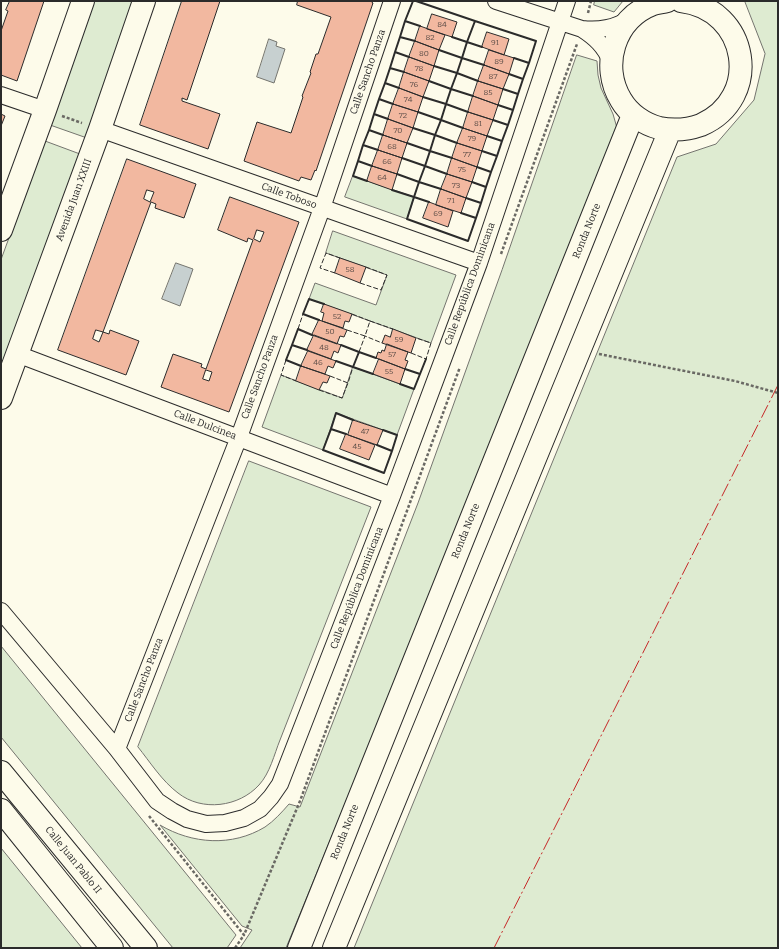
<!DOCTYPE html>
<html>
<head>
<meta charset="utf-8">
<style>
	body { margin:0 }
	#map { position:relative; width:779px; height:949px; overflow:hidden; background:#fdfbea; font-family:Bitter,serif }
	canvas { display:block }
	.frame { position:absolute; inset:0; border:2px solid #2b2b2b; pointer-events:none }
</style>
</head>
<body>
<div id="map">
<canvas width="779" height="949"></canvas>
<div class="frame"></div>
</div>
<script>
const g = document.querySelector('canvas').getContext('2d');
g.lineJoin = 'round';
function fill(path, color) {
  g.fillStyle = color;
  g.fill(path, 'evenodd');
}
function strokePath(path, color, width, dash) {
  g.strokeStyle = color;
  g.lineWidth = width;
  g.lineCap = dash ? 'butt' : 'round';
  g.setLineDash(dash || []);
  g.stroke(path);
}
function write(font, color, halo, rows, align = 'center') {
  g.font = font + ' Bitter,serif';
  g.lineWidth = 3;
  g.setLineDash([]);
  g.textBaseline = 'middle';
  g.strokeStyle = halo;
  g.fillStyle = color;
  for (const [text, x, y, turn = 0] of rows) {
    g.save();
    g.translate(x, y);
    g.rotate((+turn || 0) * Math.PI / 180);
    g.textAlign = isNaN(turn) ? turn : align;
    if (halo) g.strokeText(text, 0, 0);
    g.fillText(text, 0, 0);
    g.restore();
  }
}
const green = new Path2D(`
	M92,1H135L87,138L50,125Z
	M595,1H623L614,12L594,5Z
	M745,1H778V948H354L677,157L716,144L754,100L765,54Z
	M577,55L597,61L598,75L601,88L613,114L617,128L556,289L286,948H240L252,930L242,926L160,825C192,844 232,847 265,827C274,821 282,812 289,804L300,807L418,503L502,270Z
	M45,141L80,154L4,362L1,361V260Z
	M353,176L414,197L407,219L345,197Z
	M333,231L456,275L431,343L309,299L315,283L376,305L387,275L326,253Z
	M353,367L414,389L397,435L336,413L323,450L262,427L281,375L342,398Z
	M249,461L371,507L280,740C274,755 270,773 259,785C239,807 202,812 178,793C162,781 150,762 138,747Z
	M1,646L236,935L227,948H173L1,737Z
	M1,848L82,948H1Z`);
fill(green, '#deebd1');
strokePath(green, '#74746e', 1);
const water = new Path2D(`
	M269,39L277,42L276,46L285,49L274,83L257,77Z
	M176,263L193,269L180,306L162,299Z`);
fill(water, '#c7d0d0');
strokePath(water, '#74746e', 1);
const building = new Path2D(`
	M10,1H44L17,81L1,75V31L8,11L6,10Z
	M182,1H220L187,100L182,98V101L220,114L208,149L140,125Z
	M298,1H373L372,3H373L316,171L315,170L311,180L301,177L299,181L244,161L257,122L291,133L303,97L302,96L311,73L310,72L316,54H318L331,17L297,5Z
	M432,14L457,22L452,37L427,29Z
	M420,26L445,35L439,50L415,41Z
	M487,32L509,39L504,55L482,47Z
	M415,41L439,50L434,66L409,57Z
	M489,50L514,58L509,74L484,65Z
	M409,57L434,66L429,81L404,72Z
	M484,65L509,74L503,89L478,81Z
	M404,72L429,81L423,97L399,88Z
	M478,81L503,89L498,105L473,96Z
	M399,88L423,97L418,112L393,104Z
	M473,96L498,105L493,120L468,112Z
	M393,104L418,112L413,128L388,119Z
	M468,112L493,120L487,136L463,128Z
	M1,114L5,116L1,126Z
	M388,119L413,128L407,143L383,135Z
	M463,128L487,136L482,151L457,143Z
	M383,135L407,143L402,158L378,150Z
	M457,143L482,151L477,167L452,158Z
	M378,150L402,158L397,174L372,166Z
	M452,158L477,167L472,182L447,174Z
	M127,159L196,184L184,218L155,208L156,204L151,202L103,332L109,334L110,330L139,341L126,375L58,350ZM147,190L154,192L150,202L144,199ZM96,330L103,332L99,342L93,339Z
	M372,166L397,174L392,190L367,181Z
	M447,174L472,182L466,198L441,189Z
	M441,189L466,198L461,213L436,205Z
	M230,197L299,222L229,412L161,387L173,354L202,364L201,367L206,369L253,240L248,238L247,242L218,230ZM257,230L264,232L260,242L254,239ZM206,370L212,372L209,381L203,379Z
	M429,202L453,211L448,227L423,218Z
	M340,258L366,267L360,283L335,273Z
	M324,304L352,314L349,322L345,321L343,328L322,321L324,313L321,312Z
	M319,320L347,330L344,337L340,336L337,344L312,335Z
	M393,329L416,338L411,353L382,343L385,335L390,337Z
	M314,335L341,345L338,353L334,351L331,359L307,350Z
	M387,344L408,352L405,360L408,361L405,369L376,358L378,352L381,353L382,350L384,351Z
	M308,351L336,361L333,368L328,366L325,374L301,366Z
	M379,359L405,369L400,384L373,374Z
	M301,366L330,376L327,383L323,382L319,390L296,381Z
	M353,420L383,430L377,445L348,435Z
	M346,434L375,445L369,460L340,449Z`);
fill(building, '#f2b8a0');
strokePath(building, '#2b2b2b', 1);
const street = new Path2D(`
	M496,1L582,29C600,31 614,28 630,19
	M582,29C596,38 604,46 611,61
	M1,95L45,110
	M100,129L479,263
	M17,354L392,496
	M1,611L117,749L157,801L172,811L187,819L206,824L225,823L244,818L260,809L271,797L280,784L392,496L479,263L567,1
	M117,749L239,437L322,208L392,1`);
const secondary = new Path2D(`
	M1,230L45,110L83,1
	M1,398L100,129L144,1
	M1,772L146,948
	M1,810L112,948`);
const primary = new Path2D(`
	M667,1C663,2 657,3 653,4C614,19 600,66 621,100C629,114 644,124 659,128C674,131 687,130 701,125C763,98 749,9 681,1
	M299,948L633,115
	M334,948L670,130`);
strokePath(street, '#2b2b2b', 18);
strokePath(secondary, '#2b2b2b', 24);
strokePath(primary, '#2b2b2b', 24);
strokePath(new Path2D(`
	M588,13L591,1
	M62,116L82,123
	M501,254L577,44
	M599,354L735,381L778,393
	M149,816L244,935L300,801L460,367
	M235,948L244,935`), '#6a6964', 2.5, [3, 2]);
strokePath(street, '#fdfbea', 16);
strokePath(secondary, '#fdfbea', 22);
strokePath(primary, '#fdfbea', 22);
strokePath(new Path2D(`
	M335,273L320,268L326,253L340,258
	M360,283L381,290L387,275L366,267
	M370,321L393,329
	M298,329L303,314
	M347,330L365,336L370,321L352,314
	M359,352L365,336L382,343
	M411,353L426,359L431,343L416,338
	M286,360L281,375L296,381
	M330,376L348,383L353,367
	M319,390L342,398L348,383`), '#2b2b2b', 1, [5, 2]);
strokePath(new Path2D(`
	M413,1L405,21L420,26
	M416,1L475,21
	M405,21L400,37L415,41
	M400,37L395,52L409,57
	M452,37L467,42L475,21L536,41L529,63
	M439,50L462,58L467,42L482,47
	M395,52L390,68L404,72
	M514,58L529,63L523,79
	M434,66L457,73L462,58L484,65
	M390,68L385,83L399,88
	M509,74L523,79L518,94
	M429,81L451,89L457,73L478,81
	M385,83L379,99L393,104
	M503,89L518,94L513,110
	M423,97L446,104L451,89L473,96
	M379,99L374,114L388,119
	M498,105L513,110L508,125
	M418,112L441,120L446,104L468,112
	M374,114L369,130L383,135
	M493,120L508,125L502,141
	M413,128L435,135L441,120L463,128
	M369,130L363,145L378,150
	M487,136L502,141L497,156
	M407,143L430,151L435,135L457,143
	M363,145L358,161L372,166
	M482,151L497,156L491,172
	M402,158L425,166L430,151L452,158
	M358,161L353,176L367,181
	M477,167L491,172L486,187
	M397,174L419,182L425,166L447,174
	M472,182L486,187L481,203
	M392,190L414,197L419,182L441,189
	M466,198L481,203L476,218
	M429,202L414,197L407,219L468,241L476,218L461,213
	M319,320L303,314L309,299L324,304
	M292,345L286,360L301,366
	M341,345L359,352
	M307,350L292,345L298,329L312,335
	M336,361L353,367
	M373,374L353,367L359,352L376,358
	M420,374L426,359
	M400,384L414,389L420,374L405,369
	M331,429L336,413L353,420
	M383,430L397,435L392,451
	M346,434L331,429L323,450L384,473L392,451L377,445`), '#2b2b2b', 2);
strokePath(new Path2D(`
	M494,948L778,385`), '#c62828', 1, [14, 3, 2, 3]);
write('8px', '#5d4e48', null, [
	["84",442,25],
	["82",430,38],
	["91",495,43],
	["80",424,54],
	["89",499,62],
	["78",419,69],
	["87",493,77],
	["76",414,85],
	["85",488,93],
	["74",408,100],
	["72",403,116],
	["81",478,124],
	["70",398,131],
	["79",472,139],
	["68",392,147],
	["77",467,155],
	["66",387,162],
	["75",462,170],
	["64",382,178],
	["73",456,186],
	["71",451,201],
	["69",438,214],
	["58",350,270],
	["52",337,317],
	["50",330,332],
	["59",399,340],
	["48",324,348],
	["57",392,355],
	["46",318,363],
	["55",389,372],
	["47",365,432],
	["45",357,447]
]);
write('10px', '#2b2b2b', '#fdfbea', [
	["Calle Sancho Panza",368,72,-71],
	["Calle Toboso",289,196,20],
	["Avenida Juan XXIII",74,200,-70],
	["Ronda Norte",587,231,-68],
	["Calle República Dominicana",470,284,-70],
	["Calle Sancho Panza",260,377,-70],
	["Calle Dulcinea",205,425,21],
	["Ronda Norte",466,531,-68],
	["Calle República Dominicana",357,588,-69],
	["Calle Sancho Panza",144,680,-69],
	["Ronda Norte",345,832,-68],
	["Calle Juan Pablo II",73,860,51]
]);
</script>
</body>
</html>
